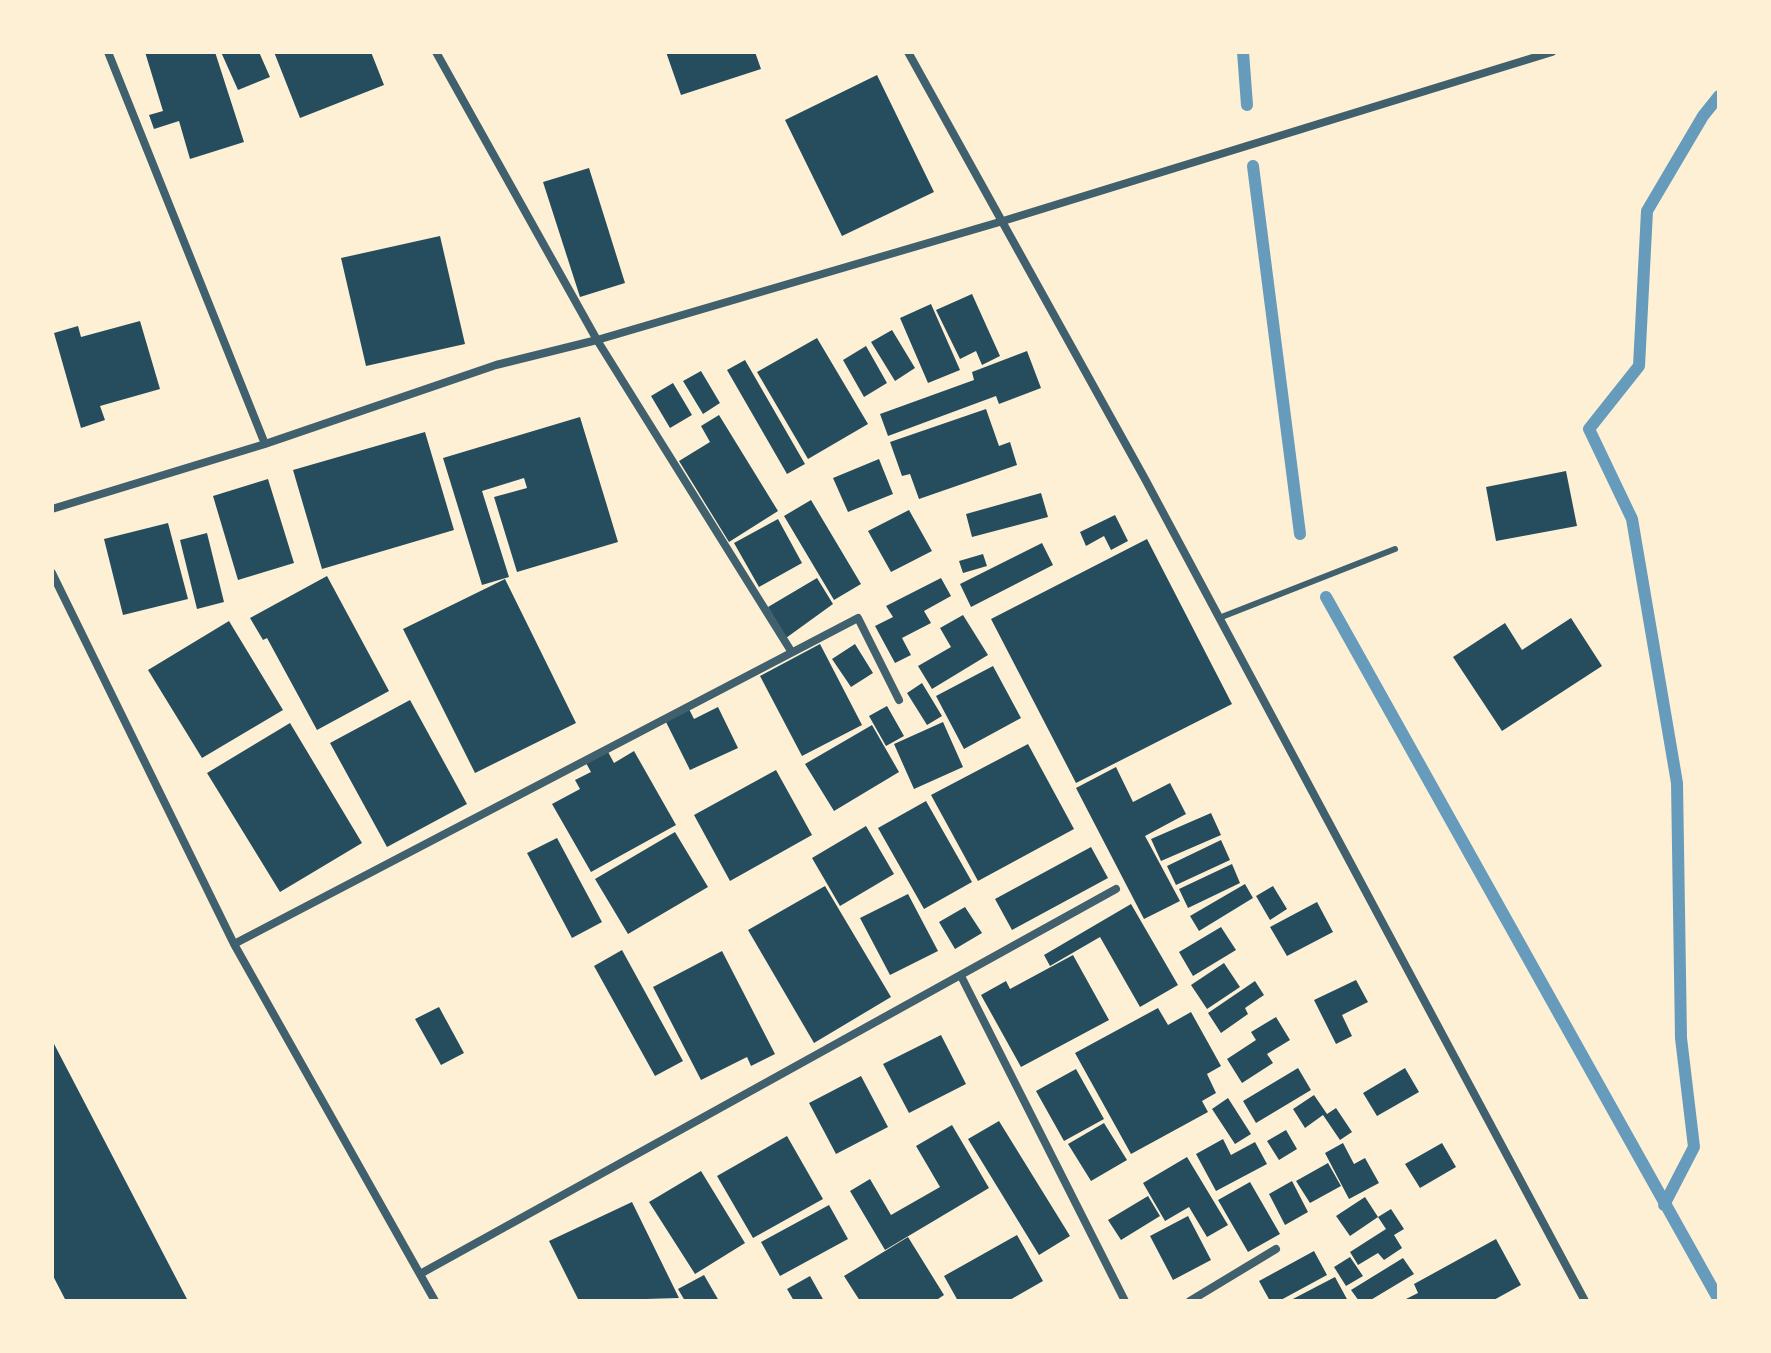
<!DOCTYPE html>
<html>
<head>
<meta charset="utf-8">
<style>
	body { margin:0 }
	#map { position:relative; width:1771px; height:1353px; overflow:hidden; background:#fdf0d5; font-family:Ubuntu,sans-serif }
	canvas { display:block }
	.frame { position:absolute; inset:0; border:54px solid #fdf0d5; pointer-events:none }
</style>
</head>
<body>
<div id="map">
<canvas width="1771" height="1353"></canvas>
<div class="frame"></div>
</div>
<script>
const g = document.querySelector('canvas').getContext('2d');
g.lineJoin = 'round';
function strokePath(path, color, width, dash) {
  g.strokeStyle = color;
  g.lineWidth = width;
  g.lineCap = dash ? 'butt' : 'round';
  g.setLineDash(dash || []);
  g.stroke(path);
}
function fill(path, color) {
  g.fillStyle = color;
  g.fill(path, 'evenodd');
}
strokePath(new Path2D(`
	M1243,52L1247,105
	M1253,166L1300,534
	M1326,597L1719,1300
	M1664,1205L1694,1147L1681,1038L1677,783L1632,519L1589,429L1639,366L1647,211L1703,116L1719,96`), '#669bbc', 12);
fill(new Path2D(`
	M145,52H215L244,142L190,159L179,121L154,129L149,115L163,111Z
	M221,52H259L270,77L238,90Z
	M274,52H371L384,85L300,118Z
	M666,52H755L761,69L681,95Z
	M877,75L934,192L842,236L785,120Z
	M589,168L625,283L580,297L543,182Z
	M440,236L465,344L366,366L341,258Z
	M972,294L1000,356L982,365L976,351L960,359L936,310Z
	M931,304L960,370L928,383L900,318Z
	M140,321L160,389L100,406L105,420L81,428L54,333L78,326L81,337Z
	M892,330L915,368L895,381L871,342Z
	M817,338L868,424L808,459L757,372Z
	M866,346L887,383L864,397L843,360Z
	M1027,351L1041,388L999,404L996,396L888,436L880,414L974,380L972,372Z
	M745,360L805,464L787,474L727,370Z
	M701,371L720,403L703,414L683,381Z
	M673,383L692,415L670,428L651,396Z
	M986,409L999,446L1010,442L1017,465L919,499L910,474L902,476L890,442Z
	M719,415L778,511L729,542L679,461L710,442L701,426Z
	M580,417L618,542L517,572L494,497L527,488L524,478L482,491L509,577L482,585L443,458Z
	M425,432L454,530L322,569L293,470Z
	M879,459L893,494L848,512L833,478Z
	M1566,471L1577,526L1496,541L1486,487Z
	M268,479L294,563L238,580L213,496Z
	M1041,493L1048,517L972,537L966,514Z
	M811,500L861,584L834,600L784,516Z
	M909,510L932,551L891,572L868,531Z
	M1115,515L1128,541L1111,550L1104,536L1086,546L1080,532Z
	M778,519L802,563L759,587L734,543Z
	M168,523L188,599L123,615L104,539Z
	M207,533L224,602L197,609L180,540Z
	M1147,539L1232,704L1076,783L991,619Z
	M1042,543L1053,565L971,607L960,584Z
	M983,554L987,566L963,573L959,561Z
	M327,576L389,691L317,730L267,638L263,640L250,618Z
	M817,578L833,604L786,638L768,607Z
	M941,578L951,596L924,611L931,623L902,638L911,655L895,663L875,626L893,617L886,606Z
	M505,579L576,723L475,773L403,629Z
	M963,615L988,655L932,689L918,666L951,647L940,628Z
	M1571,618L1602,666L1502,731L1453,657L1505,623L1522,650Z
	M229,621L283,710L202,758L148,670Z
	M820,644L862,725L802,756L760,676Z
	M855,644L873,673L851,687L832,659Z
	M993,666L1021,718L964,749L936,696Z
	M922,683L942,716L927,725L907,693Z
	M410,700L467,804L387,847L330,743Z
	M887,706L904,736L886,746L869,716Z
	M688,707L694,719L718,707L738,748L690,770L664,718Z
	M943,722L963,767L914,789L894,744Z
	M290,723L362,843L280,892L207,773Z
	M872,725L899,772L834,811L805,764Z
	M1028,744L1074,829L978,881L931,795Z
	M607,750L614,763L634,751L676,825L591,872L552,804L580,789L575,780L591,772L586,763Z
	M1116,767L1133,802L1170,783L1186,814L1145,836L1180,901L1144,919L1076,788Z
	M776,770L812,835L730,881L694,815Z
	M926,801L972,882L924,909L878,828Z
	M1211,813L1221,835L1161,861L1151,839Z
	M866,826L894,874L840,906L812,858Z
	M675,832L708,887L628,934L595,879Z
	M557,838L602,922L572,938L527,853Z
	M1221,840L1230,860L1176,885L1167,866Z
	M1091,847L1108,878L1012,930L995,899Z
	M1232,864L1240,883L1188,908L1179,889Z
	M1245,884L1253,898L1199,931L1190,916Z
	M825,886L891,997L814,1043L748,930Z
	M1273,886L1287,909L1270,920L1256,896Z
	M908,894L938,951L890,975L860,918Z
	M1317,902L1333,932L1287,956L1270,927Z
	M1131,904L1178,985L1140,1007L1100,937L1050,966L1044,955Z
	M965,907L982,933L955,949L939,922Z
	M1221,927L1236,950L1193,976L1179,952Z
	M622,950L683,1061L655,1076L594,966Z
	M722,951L775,1054L751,1066L747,1057L701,1080L653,987Z
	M1073,955L1109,1020L1021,1067L981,995L1006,981L1010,989Z
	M1224,963L1240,987L1207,1009L1191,985Z
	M1356,980L1368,1002L1342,1015L1352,1036L1336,1044L1314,1000Z
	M1255,981L1264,995L1245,1008L1248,1014L1221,1033L1208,1013Z
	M439,1007L464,1053L441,1065L415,1019Z
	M1158,1008L1168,1025L1191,1012L1221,1066L1207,1074L1216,1093L1202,1101L1208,1112L1131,1154L1075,1053Z
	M1276,1017L1290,1040L1267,1054L1273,1063L1242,1083L1227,1059L1256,1040L1251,1032Z
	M941,1035L966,1084L909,1113L883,1064Z
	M52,1040L188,1301H66L52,1274Z
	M1298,1068L1311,1090L1256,1123L1243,1101Z
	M1405,1068L1419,1092L1377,1116L1363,1093Z
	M1076,1069L1104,1119L1064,1141L1036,1091Z
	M861,1076L888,1127L836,1154L809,1103Z
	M1314,1095L1327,1114L1336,1108L1352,1132L1340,1140L1323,1115L1305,1128L1293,1109Z
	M1228,1098L1251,1134L1235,1144L1212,1109Z
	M999,1121L1070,1236L1039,1255L968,1139Z
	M1104,1123L1127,1160L1091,1181L1068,1144Z
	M952,1125L989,1188L885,1250L850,1191L870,1179L891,1215L940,1187L916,1146Z
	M1286,1130L1297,1149L1279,1160L1267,1141Z
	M787,1136L823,1199L753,1238L717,1176Z
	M1223,1139L1231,1155L1255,1142L1267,1164L1216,1191L1196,1154Z
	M1343,1143L1354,1164L1365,1158L1379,1183L1349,1199L1325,1153Z
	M1442,1143L1456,1167L1420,1188L1405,1164Z
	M1187,1157L1228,1225L1207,1237L1189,1207L1165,1221L1143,1183Z
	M1328,1163L1341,1186L1310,1203L1296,1181Z
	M701,1171L745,1243L695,1274L649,1202Z
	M1292,1181L1308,1212L1285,1225L1269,1194Z
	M1250,1182L1280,1234L1248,1252L1218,1200Z
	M1148,1196L1160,1216L1121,1240L1108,1220Z
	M1365,1197L1378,1217L1391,1209L1404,1229L1394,1235L1402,1248L1384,1260L1378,1253L1358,1265L1350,1252L1386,1229L1378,1217L1350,1236L1336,1216Z
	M632,1202L679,1298L579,1301L549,1241Z
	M829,1205L848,1239L780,1276L761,1242Z
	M1188,1216L1211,1260L1173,1280L1150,1236Z
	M1017,1235L1043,1281L1008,1301H958L944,1276Z
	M908,1237L944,1295L935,1301H860L844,1276Z
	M1496,1239L1521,1285L1492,1301H1402L1418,1293L1414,1284Z
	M1314,1251L1327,1275L1279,1301H1270L1259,1281Z
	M1350,1257L1363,1276L1346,1286L1334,1267Z
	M1403,1258L1414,1274L1369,1301H1359L1351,1290Z
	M704,1275L719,1301H685L678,1289Z
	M810,1276L824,1301H794L787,1289Z
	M1335,1277L1348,1301H1289Z`), '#264d5e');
strokePath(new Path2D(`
	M1219,618L1395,549`), '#3f606c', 6);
strokePath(new Path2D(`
	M108,52L265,444
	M436,52L597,340L791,651
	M908,52L1145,479L1585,1301
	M52,509L265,444L496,365L597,340L1003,221L1552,52
	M52,573L234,944L435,1301
	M234,944L858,618L899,700
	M961,976L1125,1301
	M420,1274L1116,889
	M1190,1301L1276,1249`), '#3f606c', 8);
</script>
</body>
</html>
